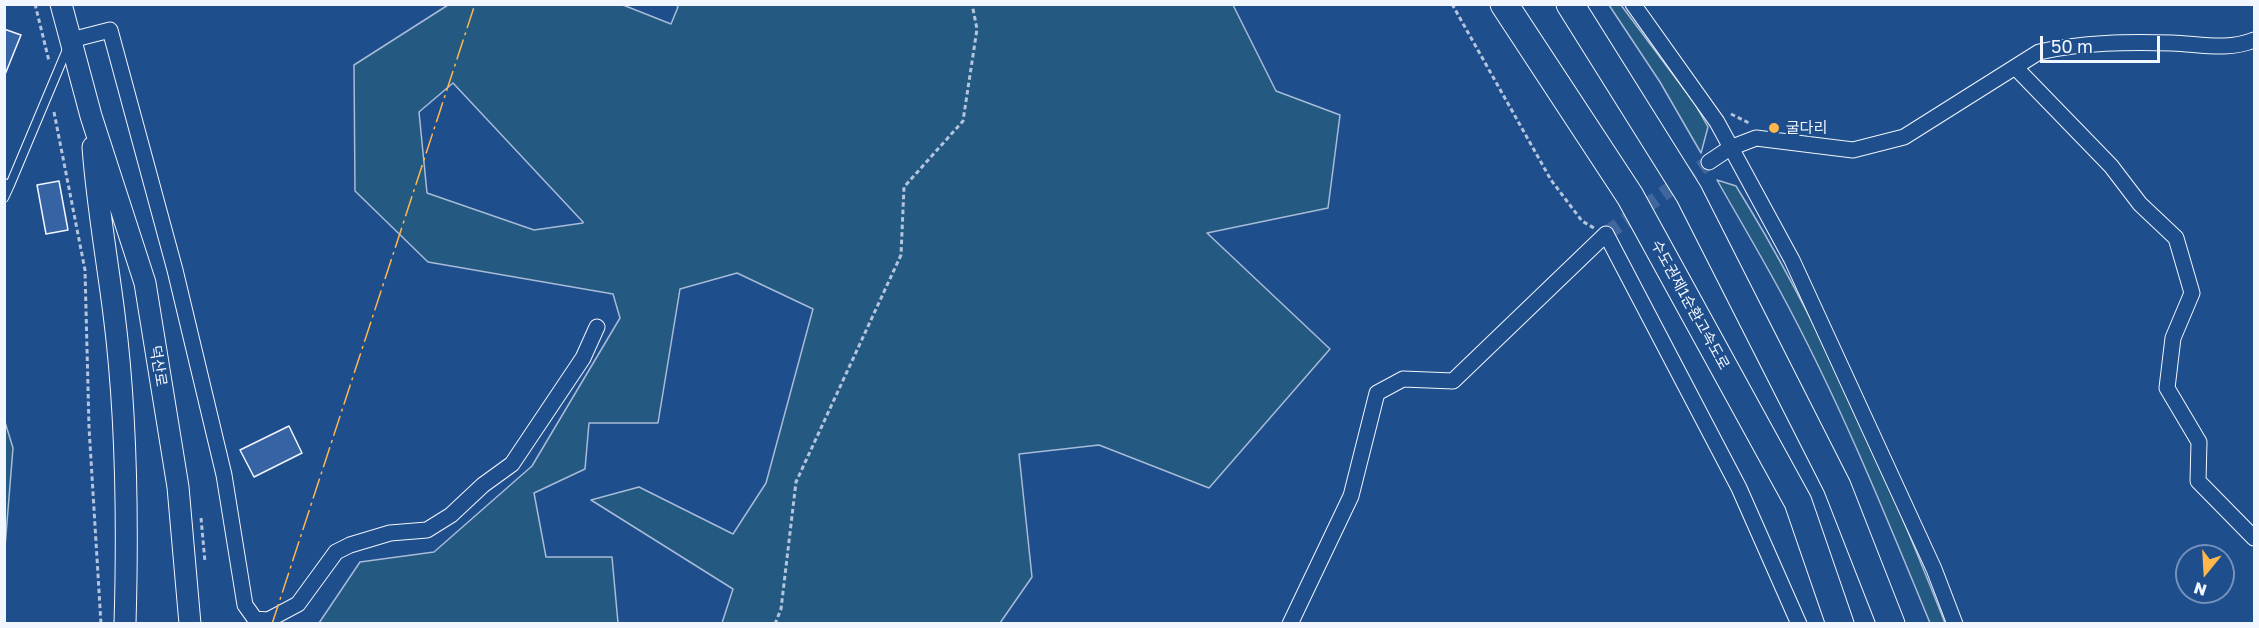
<!DOCTYPE html>
<html>
<head>
<meta charset="utf-8">
<style>
	body { margin:0 }
	#map { position:relative; width:2259px; height:628px; overflow:hidden; background:#1f4e8c; font-family:"Golos Text",sans-serif }
	canvas { display:block }
	.frame { position:absolute; inset:0; border:6px solid #f2f6ff; pointer-events:none }
	.north { position:absolute; left:2175px; top:544px; width:60px; height:60px; box-sizing:border-box; background:#1f4e8c; border:2px solid #7391ba; border-radius:50%; rotate:198deg; font-size:16px; font-weight:700; line-height:24px; text-align:center; color:#f2f6ff }
	.north::after { content:''; display:block; margin:auto; width:21px; height:27px; background:#ffb74d; clip-path:polygon(50% 0,100% 100%,50% 72%,0 100%) }
	.scale { position:absolute; left:2040px; top:36px; width:120px; height:27px; box-sizing:border-box; border:3px solid #f2f6ff; border-top:0; padding-left:8px; font-size:18px; line-height:21px; white-space:nowrap; color:#f2f6ff; -webkit-text-stroke:4px #1f4e8c; paint-order:stroke }
</style>
</head>
<body>
<div id="map">
<canvas width="2259" height="628"></canvas>
<div class="frame"></div>
<div class="north">N</div>
<div class="scale">50 m</div>
</div>
<script>
const g = document.querySelector('canvas').getContext('2d');
g.lineJoin = 'round';
function fill(path, color) {
  g.fillStyle = color;
  g.fill(path, 'evenodd');
}
function strokePath(path, color, width, dash) {
  g.strokeStyle = color;
  g.lineWidth = width;
  g.lineCap = dash ? 'butt' : 'round';
  g.setLineDash(dash || []);
  g.stroke(path);
}
function write(font, color, halo, rows, align = 'center') {
  g.font = font + ' "Golos Text","Noto Sans KR",sans-serif';
  g.lineWidth = 4.5;
  g.setLineDash([]);
  g.textBaseline = 'middle';
  g.strokeStyle = halo;
  g.fillStyle = color;
  for (const [text, x, y, turn = 0] of rows) {
    g.save();
    g.translate(x, y);
    g.rotate((+turn || 0) * Math.PI / 180);
    g.textAlign = isNaN(turn) ? turn : align;
    if (halo) g.strokeText(text, 0, 0);
    g.fillText(text, 0, 0);
    g.restore();
  }
}
const green = new Path2D(`
	M675,4L1233,5L1276,91L1340,115L1328,208L1207,233L1330,349L1209,488L1099,445L1019,454L1032,577L1000,623H722L733,589L591,500L639,487L733,534L766,483L813,309L737,273L680,289L658,423H589L585,469L534,493L546,557H612L618,623H319L360,562L434,552L532,466L620,318L613,294L428,262L355,191L354,65L448,5H623L671,24L678,7ZM453,83L583,222V223L534,230L427,193L419,112Z
	M1609,5H1621L1695,104L1708,127L1701,153L1660,82Z
	M1717,180L1736,186C1821,323 1886,474 1945,623H1930C1884,511 1838,398 1780,291C1760,254 1738,217 1717,180Z
	M5,422L13,448L5,547Z`);
fill(green, '#245a82');
strokePath(green, '#a8bbd7', 1.5);
const building = new Path2D(`
	M4,29L21,35L4,77Z
	M59,181L68,230L46,234L37,185Z
	M289,426L302,453L254,477L240,450Z`);
fill(building, '#3563a3');
strokePath(building, '#f2f6ff', 1.5);
strokePath(new Path2D(`
	M1606,234L1709,162`), '#3f679d', 15, [15, 8]);
const service = new Path2D(`
	M4,183L10,185L68,47
	M4,198L10,185`);
const minor = new Path2D(`
	M1633,4L1717,122L1792,260L1934,569L1955,624
	M71,40L110,30L175,270L224,475L245,605L255,619L268,620L298,604L336,552L350,545L390,533L427,530L451,515L483,485L512,464L583,358L597,327
	M2016,68L2111,166L2140,204L2176,238L2192,293L2173,338L2167,388L2199,442L2198,481L2254,538
	M1709,162L1730,148L1756,138L1853,150L1904,137L2039,52C2084,42 2127,42 2172,43C2200,44 2228,51 2254,40
	M1290,624L1351,496L1377,393L1403,379L1453,381L1606,234L1739,488L1799,624`);
const secondary = new Path2D(`
	M61,4L91,116L145,283L178,487L190,624
	M93,147C97,203 107,258 114,314C127,416 128,521 125,624`);
const motorway = new Path2D(`
	M1504,4L1630,196L1798,502L1840,624
	M1570,4L1689,194L1837,486L1891,624`);
strokePath(service, '#f2f6ff', 10);
strokePath(minor, '#f2f6ff', 17);
strokePath(secondary, '#f2f6ff', 23);
strokePath(motorway, '#f2f6ff', 29);
strokePath(new Path2D(`
	M35,4L49,61
	M1452,4L1551,180L1582,221L1594,228
	M54,112L85,270L89,427L101,624
	M1731,114L1751,124
	M201,518L205,562
	M775,624L781,609L796,482L901,255L904,187L963,121L977,29L972,4`), '#b3c4dc', 3, [4.5, 3]);
strokePath(service, '#1f4e8c', 8);
strokePath(minor, '#1f4e8c', 15);
strokePath(secondary, '#1f4e8c', 21);
strokePath(motorway, '#1f4e8c', 27);
strokePath(new Path2D(`
	M272,624L475,4`), '#ffb74d', 1.5, [21, 4.5, 3, 4.5]);
for (const [x, y, r, color] of [
	[1774,128,6,"#ffb74d"]
]) {
  const dot = new Path2D();
  dot.arc(x, y, r, 0, 2 * Math.PI);
  g.fillStyle = color;
  g.fill(dot);
  strokePath(dot, '#1f4e8c', 2);
}
write('15px', '#f2f6ff', '#1f4e8c', [
	["굴다리",1786,128]
], 'left');
write('15px', '#f2f6ff', '#1f4e8c', [
	["수도권제1순환고속도로",1690,305,61],
	["덕산로",158,366,81]
]);
</script>
</body>
</html>
